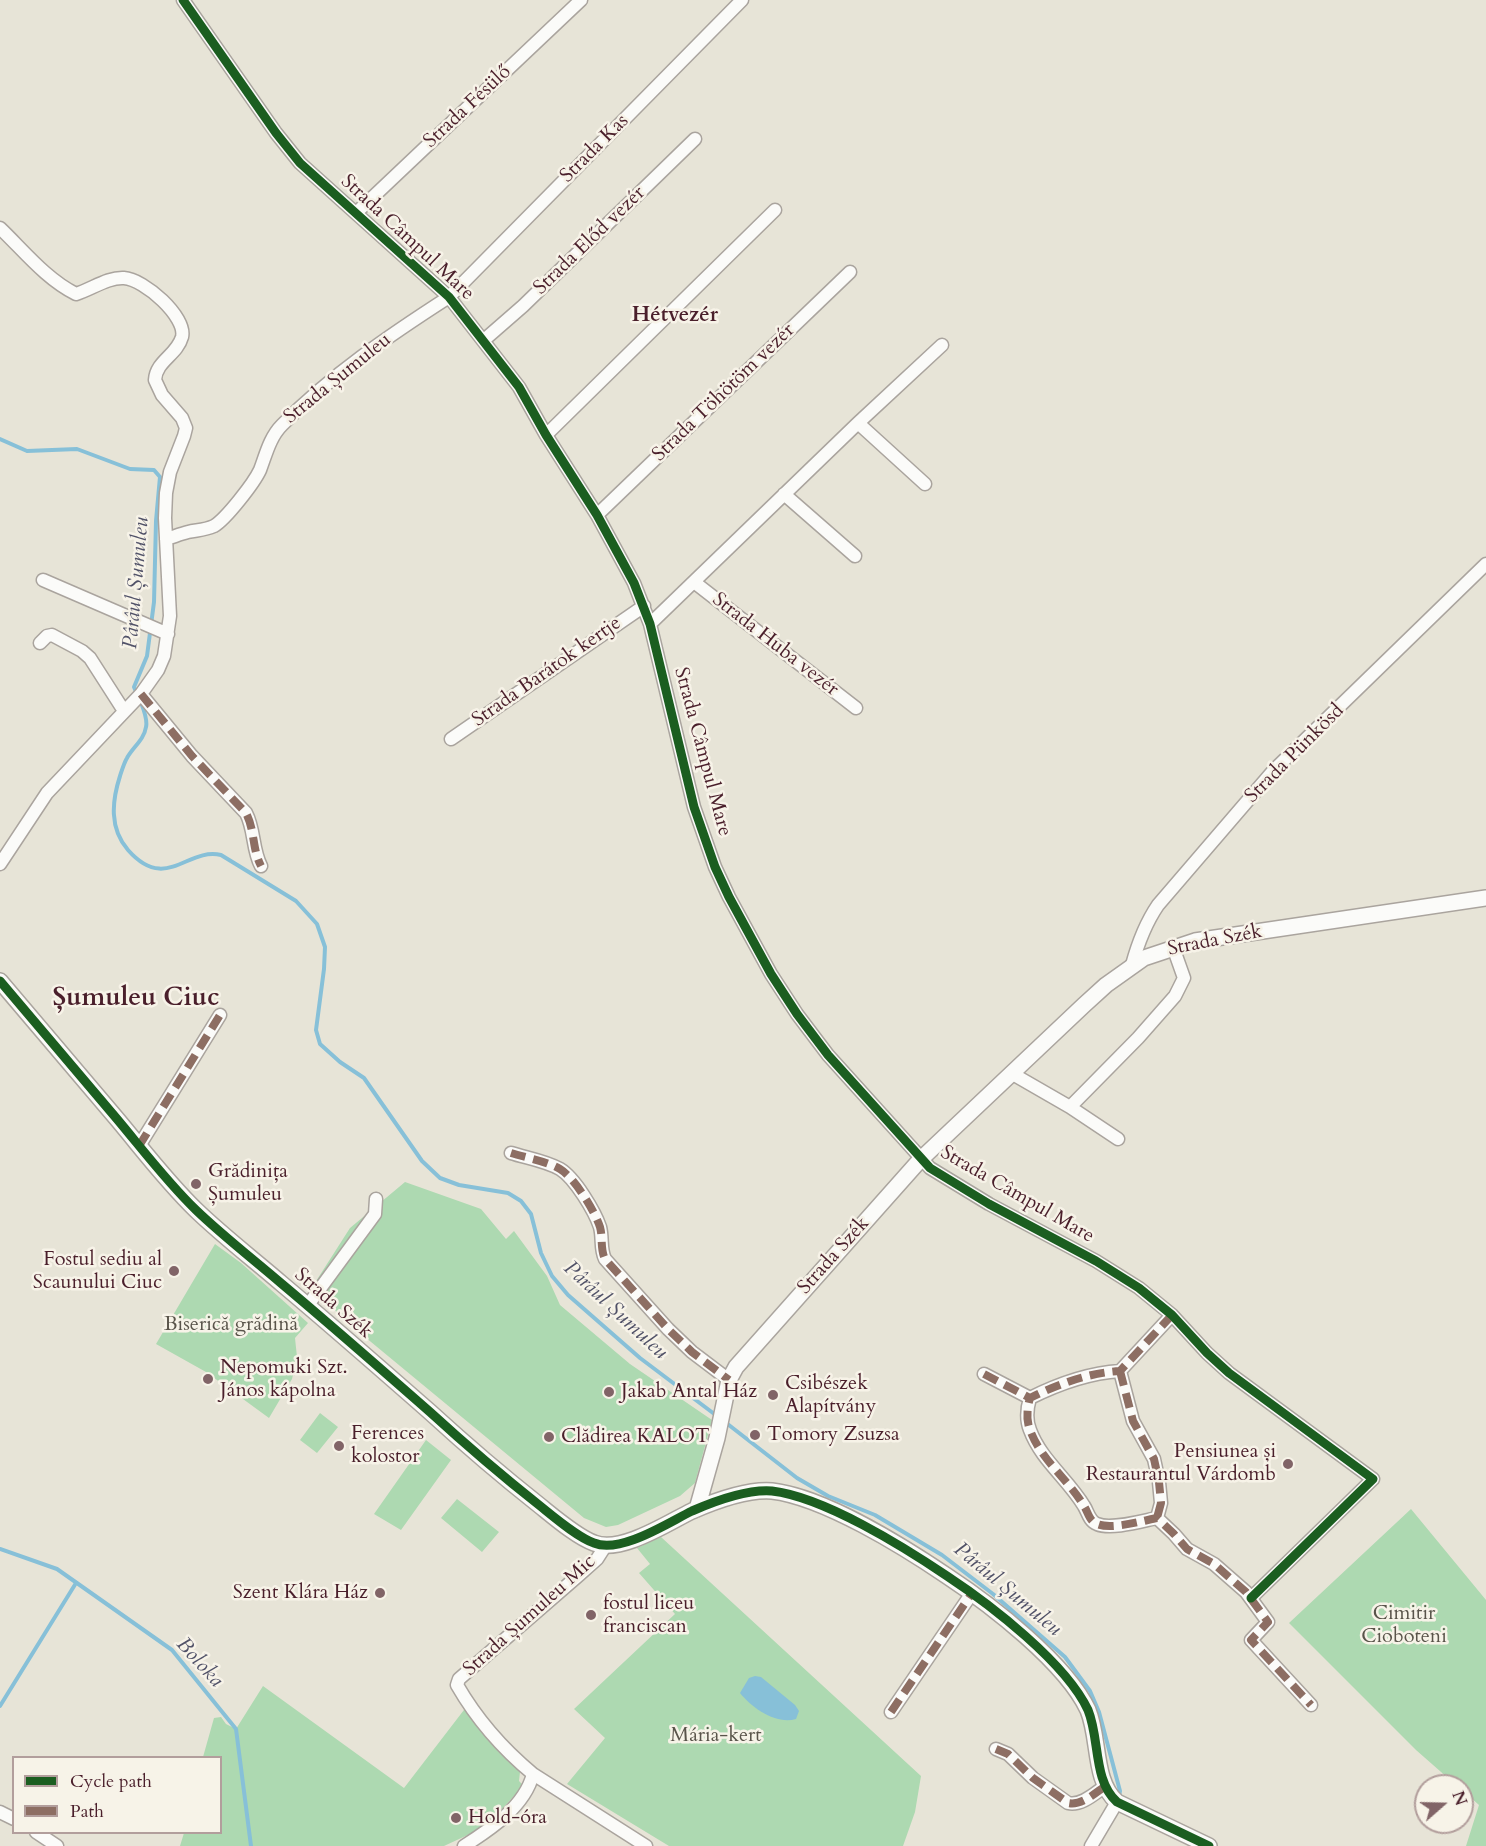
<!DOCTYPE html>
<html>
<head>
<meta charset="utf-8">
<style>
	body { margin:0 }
	#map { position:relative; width:1486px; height:1846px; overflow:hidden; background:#e7e4d7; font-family:Cardo,serif }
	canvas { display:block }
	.legend { position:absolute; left:12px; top:1756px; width:210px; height:78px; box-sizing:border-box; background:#f7f3e8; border:2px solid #b29e9c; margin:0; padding:8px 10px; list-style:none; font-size:18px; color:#4a1f2b }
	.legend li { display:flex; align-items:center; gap:12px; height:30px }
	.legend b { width:30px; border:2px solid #b29e9c }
	.north { position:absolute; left:1414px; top:1774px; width:60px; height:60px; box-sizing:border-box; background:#f7f3e8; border:2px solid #b29e9c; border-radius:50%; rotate:70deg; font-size:16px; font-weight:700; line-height:24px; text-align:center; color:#4a1f2b }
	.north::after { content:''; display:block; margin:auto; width:21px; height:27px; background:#816467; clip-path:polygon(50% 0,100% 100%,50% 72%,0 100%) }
</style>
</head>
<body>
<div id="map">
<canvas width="1486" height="1846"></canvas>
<ul class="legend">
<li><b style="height:8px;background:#1b5e20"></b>Cycle path</li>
<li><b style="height:8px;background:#8d6e63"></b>Path</li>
</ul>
<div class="north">N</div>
</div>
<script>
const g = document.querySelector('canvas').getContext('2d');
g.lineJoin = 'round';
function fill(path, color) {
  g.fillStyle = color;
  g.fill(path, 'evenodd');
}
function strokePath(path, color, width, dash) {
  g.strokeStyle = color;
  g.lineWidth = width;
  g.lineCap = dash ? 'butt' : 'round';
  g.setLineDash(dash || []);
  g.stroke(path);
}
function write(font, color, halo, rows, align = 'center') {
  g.font = font + ' Cardo,serif';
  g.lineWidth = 5;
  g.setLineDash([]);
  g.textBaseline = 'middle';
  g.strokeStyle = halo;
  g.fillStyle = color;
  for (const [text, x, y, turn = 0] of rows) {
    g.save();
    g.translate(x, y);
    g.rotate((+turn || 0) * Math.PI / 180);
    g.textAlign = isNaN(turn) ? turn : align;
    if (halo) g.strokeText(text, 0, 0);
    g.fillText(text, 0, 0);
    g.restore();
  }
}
fill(new Path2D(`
	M405,1182L481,1209L506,1239L514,1231L547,1276L560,1305L630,1364L712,1420L695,1483L680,1496L618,1525L606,1527L584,1518L365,1337L311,1289L350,1228Z
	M215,1244L241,1263L308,1323L295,1338L297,1357L292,1379L269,1418L206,1372L156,1344Z
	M320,1413L338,1427L317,1453L300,1440Z
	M426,1440L451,1460L401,1530L374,1514Z
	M457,1499L499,1532L482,1552L441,1518Z
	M1411,1509L1486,1600V1846H1466L1479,1805L1462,1790V1786H1457L1416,1750L1289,1623Z
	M661,1537L921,1776L915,1812L903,1846H669L567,1784L605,1738L574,1709L675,1614L639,1573L650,1564L637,1548Z
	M263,1686L404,1788L467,1706L520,1772L519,1781L522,1784L516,1794L485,1827L444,1846H180L184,1833L220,1832V1758L203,1757L214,1718L221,1717L226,1724L236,1729Z`), '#add9b1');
fill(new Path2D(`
	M755,1676L761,1677L795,1705L799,1711L796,1719C776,1725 752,1708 740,1693L749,1678Z`), '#87c0d8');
strokePath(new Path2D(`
	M0,439L27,451L77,449L130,469L154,470L160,477L156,521L154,602L147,656L134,687L137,694
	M140,700C143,708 148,719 146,727C144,740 133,747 127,758C124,763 122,770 120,776C112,801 109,828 128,850C166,893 187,847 221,855L296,901L317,924L325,947L324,969L316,1030L320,1044L340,1062L364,1078L422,1161L440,1178L459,1185L508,1193L521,1201L531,1214L541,1253L552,1276L568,1295L640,1358L717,1416
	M725,1422L797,1478L828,1496L875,1515L942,1555L993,1594L1065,1657L1090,1691L1099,1712L1120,1791L1119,1797
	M0,1549L57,1569L172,1650L236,1729L251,1846
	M0,1706L76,1583`), '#87c0d8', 4);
const minor = new Path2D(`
	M183,0L276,133L300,163L449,297L519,387L546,435L597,515L634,583L650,624L694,807L715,867L729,897L771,974L797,1014L828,1055L930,1168L989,1204L1096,1261L1139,1288L1172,1315L1207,1353L1229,1373L1373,1479L1251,1598
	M356,213L581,0
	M0,228C24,251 46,279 76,294C92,289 108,277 124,278C144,279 187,317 182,337C177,355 156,361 155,380L162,395L182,418L186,428L184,436L170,472L166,493L165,518L170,616L164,656L158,670L141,694L47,793L0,864
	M484,340L523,306L695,139
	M858,423L925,484
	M546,435L775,210
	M784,494L855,556
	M597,515L850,272
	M166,539C173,537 180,534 188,532C197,530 205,530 214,526C226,519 254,483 260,470C266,454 270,437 282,425C331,375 390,335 449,297L742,0
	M43,580L168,634
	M694,582L856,708
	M650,624L858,423L942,345
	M40,643L47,636L52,635L82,651L90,658L124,711
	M141,694L192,756L246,813C255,830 252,849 261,866
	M451,739L644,606
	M1132,965C1138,943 1145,924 1158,905L1274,770L1486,564
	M1011,1073L1070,1107L1138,1038L1175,996L1184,978L1173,947
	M1070,1107L1118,1139
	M139,1146L220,1015
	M511,1153C527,1158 546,1161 560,1169C575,1178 595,1212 600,1227C603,1238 600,1249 605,1259L668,1329L692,1352L729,1380
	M308,1305L375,1214L376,1199
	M1172,1315L1120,1371C1088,1373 1058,1384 1030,1398C1027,1408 1026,1420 1030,1430C1041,1460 1068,1479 1084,1506C1088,1512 1089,1521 1097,1524C1111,1530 1142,1521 1157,1518L1174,1534L1187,1549L1214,1564L1246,1592L1268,1622L1251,1640L1311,1705
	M1120,1371L1133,1421L1154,1459L1159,1482L1161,1503L1157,1518
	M984,1374L1030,1398
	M891,1712L972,1593
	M996,1749L1008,1754L1033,1778L1068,1803C1081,1806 1094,1794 1104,1787
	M533,1774L646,1846
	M0,1812L14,1819
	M36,1832L57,1846
	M464,1846C491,1829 525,1806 533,1774C504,1750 476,1718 457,1685L459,1679L579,1575L597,1559L606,1545
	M1091,1846L1117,1802`);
const tertiary = new Path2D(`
	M0,981C39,1027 78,1073 117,1119C143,1150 167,1182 196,1210C223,1236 253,1259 282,1284C332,1326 381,1369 430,1412C465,1444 501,1475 539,1505C554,1517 577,1537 594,1543C621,1554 669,1522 692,1511C715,1501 747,1489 772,1491C824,1497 904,1547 947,1576C991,1605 1066,1663 1088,1710C1100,1739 1093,1781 1117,1802L1209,1846
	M697,1509L717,1438L729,1380L736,1367L920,1160L1084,1005L1106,985L1144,958L1195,941L1486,898`);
strokePath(minor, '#aaa49e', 15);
strokePath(tertiary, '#aaa49e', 18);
strokePath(minor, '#fbfbf9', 12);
strokePath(tertiary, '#fbfbf9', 15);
strokePath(new Path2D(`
	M141,694L192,756L246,813C255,830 252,849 261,866
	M139,1146L220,1015
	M511,1153C527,1158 546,1161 560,1169C575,1178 595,1212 600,1227C603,1238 600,1249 605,1259L668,1329L692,1352L729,1380
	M1172,1315L1120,1371C1088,1373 1058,1384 1030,1398C1027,1408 1026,1420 1030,1430C1041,1460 1068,1479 1084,1506C1088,1512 1089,1521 1097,1524C1111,1530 1142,1521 1157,1518L1174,1534L1187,1549L1214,1564L1246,1592L1268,1622L1251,1640L1311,1705
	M1120,1371L1133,1421L1154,1459L1159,1482L1161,1503L1157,1518
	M984,1374L1030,1398
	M891,1712L972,1593
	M996,1749L1008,1754L1033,1778L1068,1803C1081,1806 1094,1794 1104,1787`), '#8d6e63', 8, [15, 8]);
strokePath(new Path2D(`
	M183,0L276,133L300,163L449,297L519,387L546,435L597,515L634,583L650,624L694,807L715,867L729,897L771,974L797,1014L828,1055L930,1168L989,1204L1096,1261L1139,1288L1172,1315L1207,1353L1229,1373L1373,1479L1251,1598
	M0,981C39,1027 78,1073 117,1119C143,1150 167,1182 196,1210C223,1236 253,1259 282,1284C332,1326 381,1369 430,1412C465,1444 501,1475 539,1505C554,1517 577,1537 594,1543C621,1554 669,1522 692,1511C715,1501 747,1489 772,1491C824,1497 904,1547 947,1576C991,1605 1066,1663 1088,1710C1100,1739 1093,1781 1117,1802L1209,1846`), '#1b5e20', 9);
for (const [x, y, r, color] of [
	[196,1184,6,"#816467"],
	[174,1271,6,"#816467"],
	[208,1379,6,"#816467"],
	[609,1392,6,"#816467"],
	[773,1395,6,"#816467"],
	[755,1435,6,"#816467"],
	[549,1437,6,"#816467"],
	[339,1446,6,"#816467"],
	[1288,1464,6,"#816467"],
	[380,1593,6,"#816467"],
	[591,1615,6,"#816467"],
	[456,1818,6,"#816467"]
]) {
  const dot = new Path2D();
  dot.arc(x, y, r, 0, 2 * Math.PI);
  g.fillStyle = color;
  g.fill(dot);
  strokePath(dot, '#f7f3e8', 2);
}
write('20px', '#4a1f2b', '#f7f3e8', [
	["Strada Fésülő",468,107,-43],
	["Strada Kas",595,149,-45],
	["Strada Câmpul Mare",407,238,43],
	["Strada Előd vezér",590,241,-44],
	["Strada Șumuleu",338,379,-39],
	["Strada Töhötöm vezér",724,393,-44],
	["Strada Huba vezér",775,645,38],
	["Strada Barátok kertje",547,672,-35],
	["Strada Câmpul Mare",702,752,75],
	["Strada Pünkösd",1295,754,-45],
	["Strada Szék",1215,941,-11],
	["Strada Câmpul Mare",1017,1195,30],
	["Strada Szék",834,1256,-48],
	["Strada Szék",333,1304,41],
	["Strada Șumuleu Mic",530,1616,-42]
]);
write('20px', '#4a1f2b', '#f7f3e8', [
	["Grădinița",208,1172],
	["Șumuleu",208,1195],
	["Fostul sediu al",162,1260,"right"],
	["Scaunului Ciuc",162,1283,"right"],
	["Nepomuki Szt.",220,1368],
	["János kápolna",220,1391],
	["Csibészek",785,1384],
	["Alapítvány",785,1407],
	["Jakab Antal Ház",621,1392],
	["Ferences",351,1434],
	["kolostor",351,1457],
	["Tomory Zsuzsa",767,1435],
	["Clădirea KALOT",561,1437],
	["Pensiunea și",1276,1452,"right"],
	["Restaurantul Várdomb",1276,1475,"right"],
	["Szent Klára Ház",368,1593,"right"],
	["fostul liceu",603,1604],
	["franciscan",603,1627],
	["Hold-óra",468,1818]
], 'left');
write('20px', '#59544a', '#f7f3e8', [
	["Biserică grădină",231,1325],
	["Cimitir",1404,1614],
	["Cioboteni",1404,1637],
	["Mária-kert",716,1736]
]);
write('bold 21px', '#4a1f2b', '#f7f3e8', [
	["Hétvezér",675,316]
]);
write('italic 21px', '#515268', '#f7f3e8', [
	["Pârâul Șumuleu",137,583,-85],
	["Pârâul Șumuleu",615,1311,43],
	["Pârâul Șumuleu",1007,1590,40],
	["Boloka",199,1663,48]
]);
write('bold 26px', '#4a1f2b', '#f7f3e8', [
	["Șumuleu Ciuc",136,999]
]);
</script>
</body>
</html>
